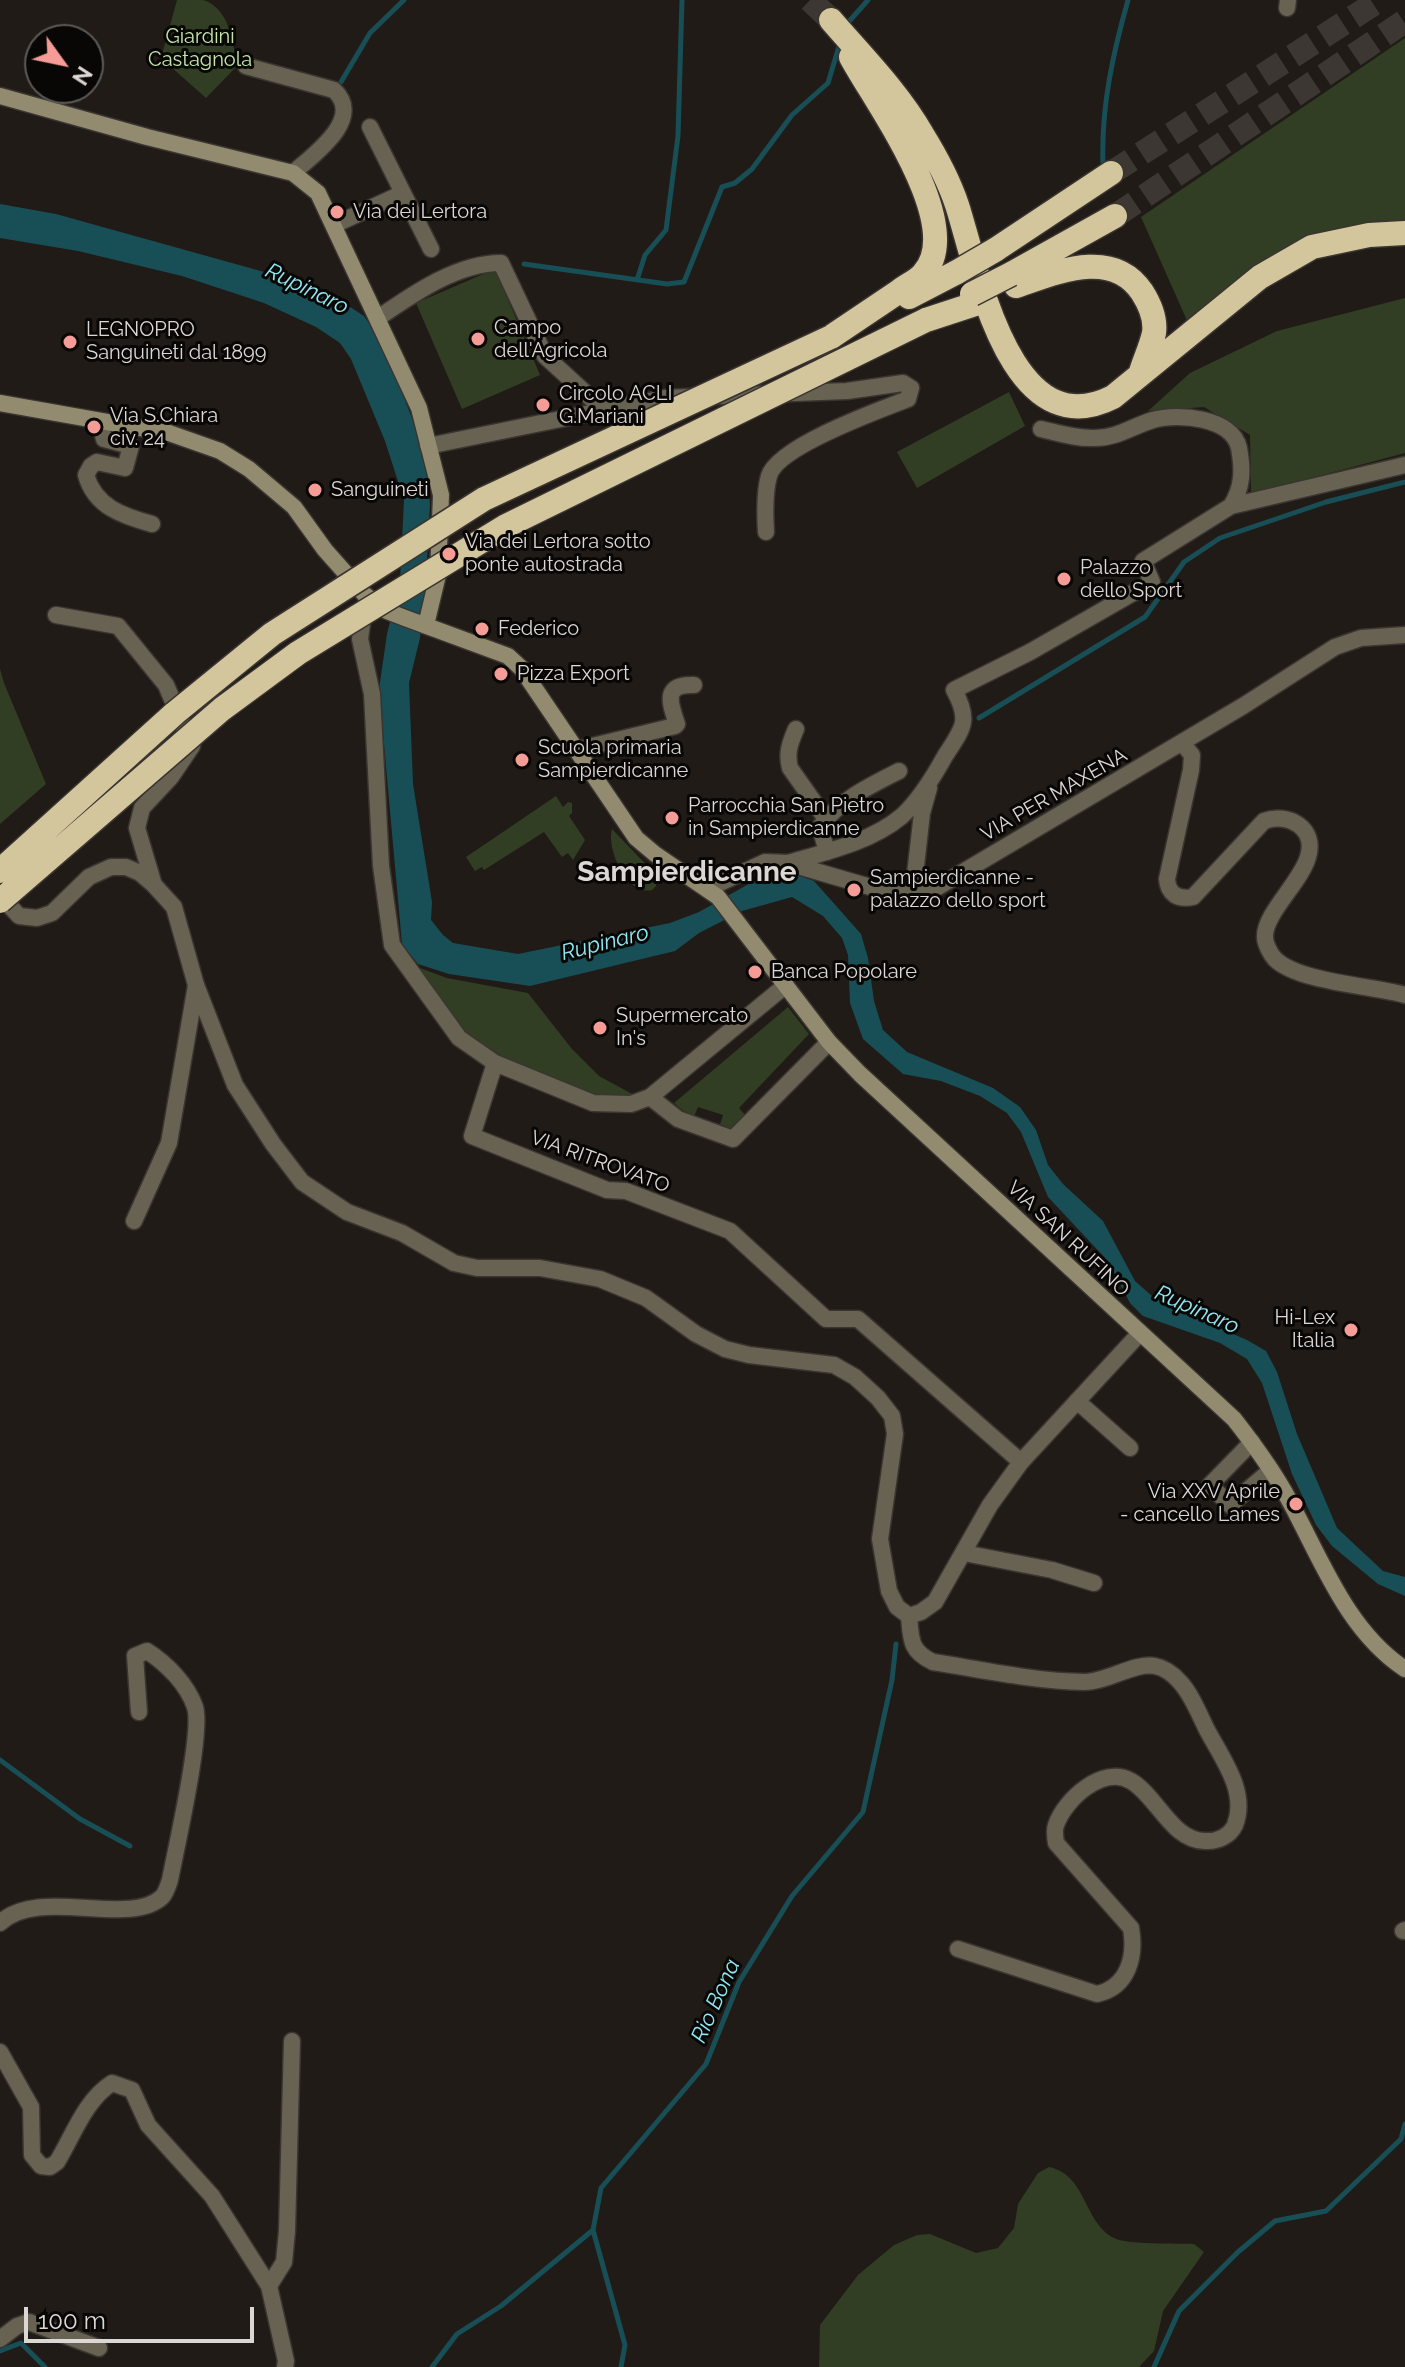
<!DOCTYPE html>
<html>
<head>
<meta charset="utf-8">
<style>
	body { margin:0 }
	#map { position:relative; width:1405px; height:2367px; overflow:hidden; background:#201b16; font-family:Raleway,sans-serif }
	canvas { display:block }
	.north { position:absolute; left:24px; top:24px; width:80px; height:80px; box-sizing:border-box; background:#080705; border:2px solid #5c5a58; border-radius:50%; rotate:123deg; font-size:22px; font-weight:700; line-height:32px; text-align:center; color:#dbd7d4 }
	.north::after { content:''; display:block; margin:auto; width:28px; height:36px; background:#f59c96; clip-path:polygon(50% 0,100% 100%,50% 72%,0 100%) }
	.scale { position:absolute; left:24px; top:2307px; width:230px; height:36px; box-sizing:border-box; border:4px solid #dbd7d4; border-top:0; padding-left:10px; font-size:24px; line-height:28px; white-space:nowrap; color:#dbd7d4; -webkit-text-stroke:6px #080705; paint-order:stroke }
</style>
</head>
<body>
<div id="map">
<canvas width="1405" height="2367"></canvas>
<div class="north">N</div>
<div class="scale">100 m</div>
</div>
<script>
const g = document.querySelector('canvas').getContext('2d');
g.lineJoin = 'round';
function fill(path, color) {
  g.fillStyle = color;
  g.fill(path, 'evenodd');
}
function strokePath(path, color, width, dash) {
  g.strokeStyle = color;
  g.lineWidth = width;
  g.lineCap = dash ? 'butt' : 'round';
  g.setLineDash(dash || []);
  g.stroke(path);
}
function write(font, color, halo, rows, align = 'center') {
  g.font = font + ' Raleway,sans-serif';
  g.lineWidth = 6;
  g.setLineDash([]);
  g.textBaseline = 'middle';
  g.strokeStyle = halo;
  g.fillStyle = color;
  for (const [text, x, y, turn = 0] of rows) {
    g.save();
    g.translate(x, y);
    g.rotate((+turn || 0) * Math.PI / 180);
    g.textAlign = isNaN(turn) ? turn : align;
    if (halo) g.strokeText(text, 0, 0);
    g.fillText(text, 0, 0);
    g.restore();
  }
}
fill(new Path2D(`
	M177,0C185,0 196,0 203,0C230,8 233,44 237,66L206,98L161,58Z
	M1405,38V224L1330,233L1189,325L1141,217Z
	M495,269L540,375L462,409L416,303Z
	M1405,298V453L1251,494L1250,435L1204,407L1148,411L1190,373L1277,331Z
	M1009,392L1025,426L917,488L897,452Z
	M0,669L4,683L46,784L0,824Z
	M556,796L563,807L568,802L572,803V813L569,816L585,840L573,860L568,853L562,857L544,832L484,870L482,867L475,871L466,857Z
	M612,829L657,876L656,886L652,890C627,896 606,849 612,829Z
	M417,967L447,978L528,993L572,1049L599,1076L634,1095L613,1100L595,1099L484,1049L467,1037Z
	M788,1007L809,1034L739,1108L745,1115L727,1132L719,1128L723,1115L698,1107L693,1119L674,1103Z
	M1049,2167C1087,2175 1083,2222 1114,2238C1127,2245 1177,2243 1194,2244L1204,2252L1163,2311L1154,2351L1139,2367H819L820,2325L858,2275L894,2245L917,2235L930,2234L976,2253L998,2248L1014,2228L1018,2204L1038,2173Z`), '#313e24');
fill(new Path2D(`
	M0,204L56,214L275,275L344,303L364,316L375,332L400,387L416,429L427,471L430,504L426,578L420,638L409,683L413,784L432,902L431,920L443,935L453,943L518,954L670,923L699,912L777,868L814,881L861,934L868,958L874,1001L883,1030L907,1052L993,1088L1020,1107L1036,1130L1048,1165L1063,1184L1103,1221L1135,1281L1152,1296L1170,1307L1247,1340L1266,1351L1277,1372L1297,1434L1337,1528L1383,1571L1405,1577V1596L1378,1584L1332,1546L1316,1525L1292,1474L1262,1383L1247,1359L1220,1343L1143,1316L1130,1303L1108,1261L1048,1197L1021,1132L1007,1113L980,1096L941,1081L903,1074L863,1039L850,1003L848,955L842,938L823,916L792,897L742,911L699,933L675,951L530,986L449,974L418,964L402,944L379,689L387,634L400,581L404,500L385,441L351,359L340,343L316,327L264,303L182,276L78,251L0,238Z`), '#184f56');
strokePath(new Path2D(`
	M845,26L868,0
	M341,82L370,33L404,0
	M1103,163C1101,107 1113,53 1128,0
	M524,264L667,284L684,282L722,187L735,183L752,169L792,115L828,83L840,43
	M637,280L645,255L666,230L678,136L682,0
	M979,718L1145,617L1184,562L1220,538L1326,502L1405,482
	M0,1760L80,1819L130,1846
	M0,2351L21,2343L45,2367
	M432,2367L457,2334L501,2306L593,2230
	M621,2367L625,2345L593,2230L601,2188L706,2064L739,1982L792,1896L863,1812L892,1680L896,1644
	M1154,2367L1179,2311L1238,2252L1275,2221L1326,2211L1401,2139L1405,2124`), '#184f56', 5);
strokePath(new Path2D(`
	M810,0L831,20
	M1111,173L1380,0
	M1115,216L1405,21`), '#3c3732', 24, [24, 12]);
const minor = new Path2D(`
	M1287,8L1288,0
	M246,66L334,90C365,119 313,155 293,173
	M370,127L403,193
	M334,225L403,193L431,249
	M378,318C413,294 457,263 501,263L545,356L604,410
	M99,421L104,439L131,446L125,468L97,462L91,466L86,475C95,507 123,516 152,524
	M1041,429C1058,433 1077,439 1095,438C1117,438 1133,426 1153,420C1178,413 1232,417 1239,448C1243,470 1243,487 1231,506
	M428,446L664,398L847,391L903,383L911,388L908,399C879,410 777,447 769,476C764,493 765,515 766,532
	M364,609L360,639L372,694L381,866L392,945L459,1038L495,1063L472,1136L607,1190L626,1191L730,1231L826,1319H858L1021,1462
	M56,615L118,626L166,685L192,746L171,777L142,808L137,828L154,885
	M796,729C790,743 786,753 790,768L826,819
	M1182,743L1192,755L1191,770L1167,879C1168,894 1178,900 1193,897L1264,821C1288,812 1317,828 1308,857C1301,882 1264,914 1265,937C1265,944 1271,955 1275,959C1298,982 1373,986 1405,995
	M576,750L675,726L677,724C670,703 662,684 694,685
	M827,852L820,827C838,801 871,785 899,771
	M788,863C826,852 871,842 902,816C919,800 934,776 945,756C963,728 971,721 954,690L1030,652L1152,582L1143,561L1231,506L1405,465
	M913,892L922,813L929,788
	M495,1063L593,1103L631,1104L650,1097L678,1119L733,1139L829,1042
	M650,1097L786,985
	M134,1221L169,1143L196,985
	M1077,1401L1130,1448
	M1252,1442L1210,1485L1230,1505L1271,1470
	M964,1553L1052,1570L1094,1583
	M909,1616C911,1640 910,1651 933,1662C983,1670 1034,1681 1084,1682C1107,1682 1135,1662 1155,1666C1166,1668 1173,1674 1180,1682C1192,1695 1199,1714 1207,1730C1222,1758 1248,1792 1235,1825C1230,1836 1217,1842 1205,1841C1172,1841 1157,1796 1131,1781C1103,1765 1065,1799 1056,1825C1054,1830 1055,1837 1056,1843L1131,1928C1136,1957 1128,1987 1097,1994L958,1949
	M0,1923C38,1886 129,1928 162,1897C166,1893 168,1886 170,1880C176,1848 203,1732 195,1707C187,1684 167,1664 147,1651L135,1656L139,1712
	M1403,1931L1405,1930
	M0,2052L31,2107L32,2155L41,2166L50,2167L57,2162C73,2136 85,2100 112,2083L132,2090L148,2125L212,2196L269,2286L286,2361L285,2367
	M269,2286L284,2262L287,2231L292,2041
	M0,2339L17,2326L29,2322L99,2348`);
const tertiary = new Path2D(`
	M707,889L765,862L788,863L884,891L913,892L936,888L1243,706L1335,647L1361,638L1405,635
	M0,895L19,916L37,918L52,913L89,877L111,867H126L140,873L154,885L174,907L196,985L235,1085L273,1144L302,1182L347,1212L402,1233L454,1263L477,1268H540L600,1279L646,1298L696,1334L725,1349L749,1355L834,1365L855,1377L878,1398L892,1416L895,1434L880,1539L889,1591L897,1607L909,1616L921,1612L935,1602L990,1505L1021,1462L1140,1333`);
const secondary = new Path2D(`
	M0,96L147,137L293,173L318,193L419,408L441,495L438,575L426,625
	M0,403L169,433L220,451L249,469L294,507L325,550L365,595L387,611L405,618L508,656L521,668L636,838L655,854L718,897L829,1042L860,1074L1234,1419C1252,1442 1269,1465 1284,1491C1319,1552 1344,1629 1405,1669`);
const motorway = new Path2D(`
	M831,20C862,56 898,92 922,134C935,155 949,181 957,205C978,270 1010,449 1113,397L1260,277L1312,247L1369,235L1405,233
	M995,250L1111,173
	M1011,274L1115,216
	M1016,286C1055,273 1112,247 1142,292C1149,303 1156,319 1154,333C1151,347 1144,361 1140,375
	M909,297L957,272
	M926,320L978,303
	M831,337C853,322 876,307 898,292C905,286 917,281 923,274C968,226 875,102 851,57`);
strokePath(minor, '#3a3531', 19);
strokePath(tertiary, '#3a3531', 19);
strokePath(secondary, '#3a3531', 19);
strokePath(motorway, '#3a3531', 27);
strokePath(minor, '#676252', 16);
strokePath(tertiary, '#676252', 16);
strokePath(secondary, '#938b70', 16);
strokePath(motorway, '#d3c69d', 24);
const motorwayBridge = new Path2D(`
	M957,272L995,250
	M972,294L1011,274
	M0,871L175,713L272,634L484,499L831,337
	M0,901L222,709L298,653L506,526L926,320`);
strokePath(motorwayBridge, '#3a3531', 27, []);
strokePath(motorwayBridge, '#d3c69d', 24);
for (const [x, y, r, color] of [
	[337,212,8,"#f59c96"],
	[478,339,8,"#f59c96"],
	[70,342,8,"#f59c96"],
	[543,405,8,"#f59c96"],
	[94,427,8,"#f59c96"],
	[315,490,8,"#f59c96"],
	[449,554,8,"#f59c96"],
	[1064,579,8,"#f59c96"],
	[482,629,8,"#f59c96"],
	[501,674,8,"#f59c96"],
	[522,760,8,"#f59c96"],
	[672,818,8,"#f59c96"],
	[854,890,8,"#f59c96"],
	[755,972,8,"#f59c96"],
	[600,1028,8,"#f59c96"],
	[1351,1330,8,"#f59c96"],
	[1296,1504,8,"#f59c96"]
]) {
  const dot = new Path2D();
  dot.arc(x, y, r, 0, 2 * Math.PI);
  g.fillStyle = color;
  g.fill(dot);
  strokePath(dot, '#080705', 3);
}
write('20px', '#c5e5a9', '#080705', [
	["Giardini",200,37],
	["Castagnola",200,60]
]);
write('20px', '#dbd7d4', '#080705', [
	["Via dei Lertora",353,212],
	["Campo",494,328],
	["dell'Agricola",494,351],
	["LEGNOPRO",86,330],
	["Sanguineti dal 1899",86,353],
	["Circolo ACLI",559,394],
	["G.Mariani",559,417],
	["Via S.Chiara",110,416],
	["civ. 24",110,439],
	["Sanguineti",331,490],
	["Via dei Lertora sotto",465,542],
	["ponte autostrada",465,565],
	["Palazzo",1080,568],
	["dello Sport",1080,591],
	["Federico",498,629],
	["Pizza Export",517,674],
	["Scuola primaria",538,748],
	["Sampierdicanne",538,771],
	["Parrocchia San Pietro",688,806],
	["in Sampierdicanne",688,829],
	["Sampierdicanne -",870,878],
	["palazzo dello sport",870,901],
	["Banca Popolare",771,972],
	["Supermercato",616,1016],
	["In's",616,1039],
	["Hi-Lex",1335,1318,"right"],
	["Italia",1335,1341,"right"],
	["Via XXV Aprile",1280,1492,"right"],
	["- cancello Lames",1280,1515,"right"]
], 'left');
write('20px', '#dbd7d4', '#080705', [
	["VIA PER MAXENA",1054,795,-30],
	["VIA RITROVATO",600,1162,20],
	["VIA SAN RUFINO",1068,1239,43]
]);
write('italic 22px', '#90e9f5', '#080705', [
	["Rupinaro",307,289,26],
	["Rupinaro",605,943,-14],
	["Rupinaro",1197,1310,24],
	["Rio Bona",716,2001,-66]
]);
write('bold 28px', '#dbd7d4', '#080705', [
	["Sampierdicanne",687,873]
]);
</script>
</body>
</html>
